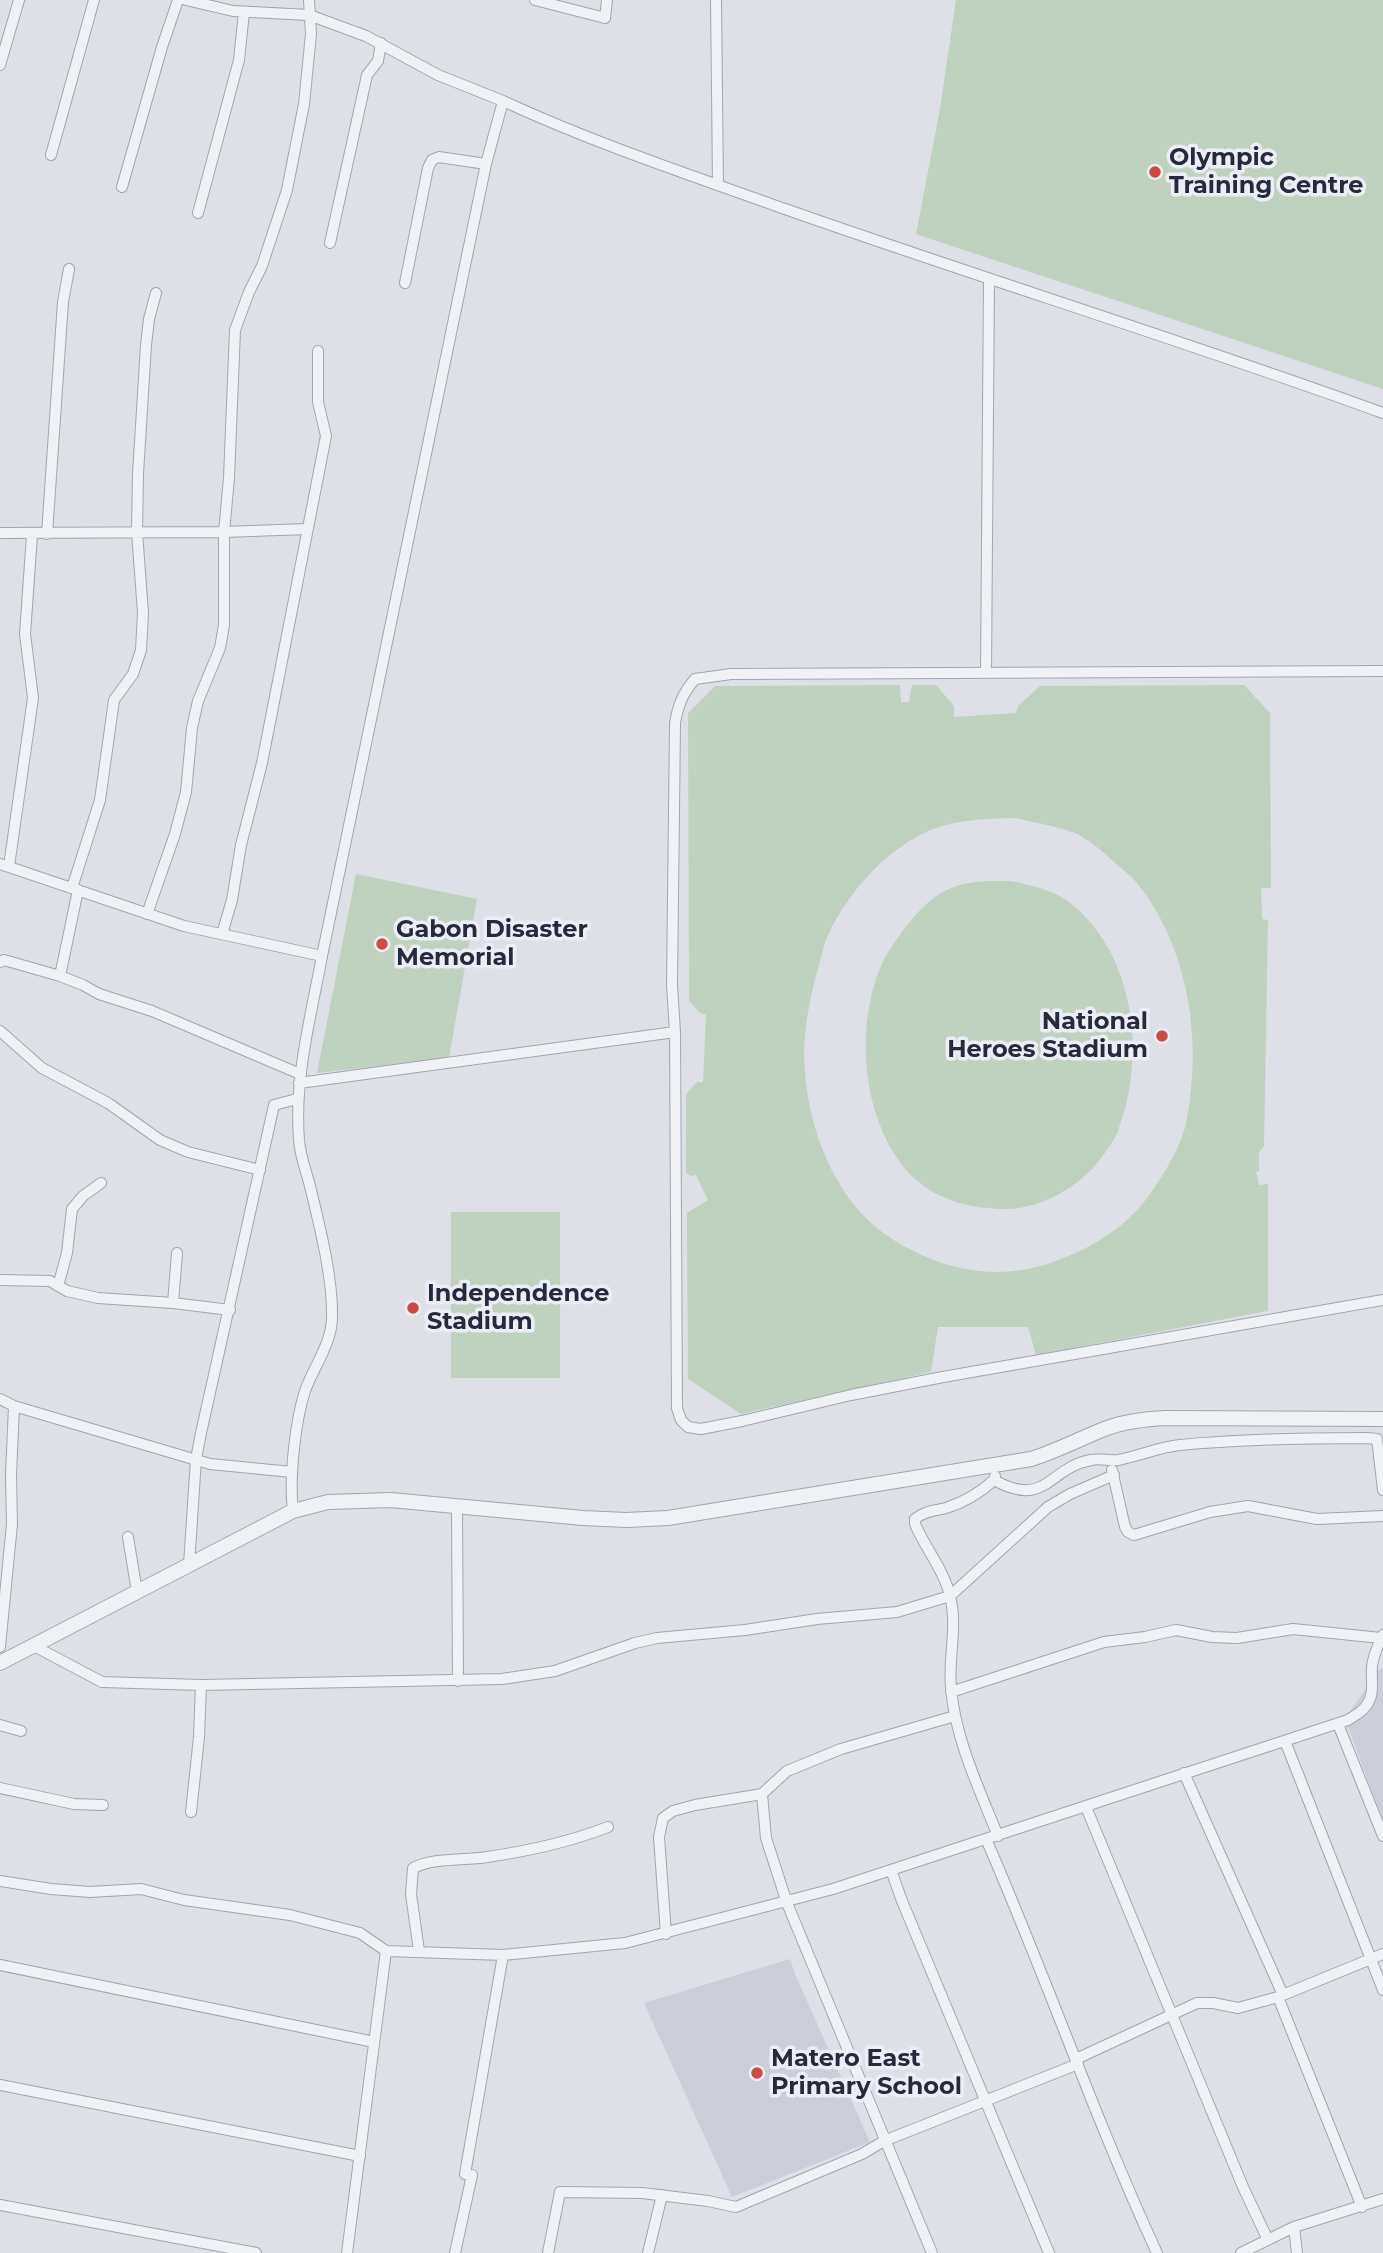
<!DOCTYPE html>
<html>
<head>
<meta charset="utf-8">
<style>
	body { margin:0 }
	canvas { display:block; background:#dedfe7 }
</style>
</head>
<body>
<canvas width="1383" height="2253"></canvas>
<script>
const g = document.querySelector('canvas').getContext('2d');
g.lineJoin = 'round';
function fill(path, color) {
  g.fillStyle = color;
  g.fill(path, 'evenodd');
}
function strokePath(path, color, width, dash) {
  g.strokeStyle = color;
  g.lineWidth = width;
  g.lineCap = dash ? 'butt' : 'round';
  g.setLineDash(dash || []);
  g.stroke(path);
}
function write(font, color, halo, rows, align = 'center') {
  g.font = font + ' Montserrat,sans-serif';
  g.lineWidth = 7;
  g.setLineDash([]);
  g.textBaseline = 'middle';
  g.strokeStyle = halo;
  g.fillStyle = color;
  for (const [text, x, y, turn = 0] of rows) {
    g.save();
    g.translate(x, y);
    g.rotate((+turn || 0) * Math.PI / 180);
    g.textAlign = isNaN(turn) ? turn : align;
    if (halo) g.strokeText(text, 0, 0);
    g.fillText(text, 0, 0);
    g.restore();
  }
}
fill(new Path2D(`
	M1383,1668V1821L1345,1719L1378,1671Z
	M790,1959L795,1974L870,2142L732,2197L644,2003Z`), '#ccced9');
fill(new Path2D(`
	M956,0H1383V389L916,234L940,109Z
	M900,685L901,702H909L912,685H936L954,706V717L1016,713L1018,706L1040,686L1244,685L1270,713L1271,888H1261L1262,919L1268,920L1264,1146L1259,1152V1171L1256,1172L1259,1185L1268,1184V1311L1036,1355L1028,1327H938L931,1372L741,1414L688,1379L687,1213L708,1200L696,1175L691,1176L686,1173V1094L697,1082H703L706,1014L700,1013L689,1001L688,713L715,686ZM1016,818C1035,823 1056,826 1075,833C1088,839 1102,851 1113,861C1121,868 1130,875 1137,883C1189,948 1202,1039 1187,1119C1182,1145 1167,1169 1152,1191C1128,1228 1086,1252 1044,1265C1005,1277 964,1273 926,1257C906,1248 886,1237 870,1222C825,1180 804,1110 804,1051C805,1021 811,993 819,965C822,955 824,943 829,933C849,892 883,853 924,833C953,819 985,819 1016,818Z
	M356,874L477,899L449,1058L317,1073Z
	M1011,881C1033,886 1056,890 1074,906C1136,959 1146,1058 1118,1131C1114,1141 1107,1150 1101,1158C1081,1186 1041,1209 1006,1209C973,1209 938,1201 913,1177C863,1127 854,1032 880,968C886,954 896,940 905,928C916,914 928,900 943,892C964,880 988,881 1011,881Z
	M451,1212H560V1378H451Z`), '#bfd1bf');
const minor = new Path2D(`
	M186,0L233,11L309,15L366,36L438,75L503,101
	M535,0L605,18L607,0
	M716,0L718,185
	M0,65L19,0
	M51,155L94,0
	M122,187L162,47L178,0
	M198,213L239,60L244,12
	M330,243L367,75L378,61L381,43
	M405,283L428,168L432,160L439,157L486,164
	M0,533L224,532L307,529
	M47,534L63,302L69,269
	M1383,671L731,674L695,679C683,693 678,705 675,723L672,985L675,1032L677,1408L681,1420L688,1427L701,1429L742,1421L851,1395L943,1377L1383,1300
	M986,673L989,280
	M0,864L184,926L322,956
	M9,866L33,698L25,634L32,535
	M72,888L100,800L114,700L133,674L141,650L143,613L137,532L138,474L146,345L149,319L156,293
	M147,914L175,834L186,792L192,728L198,701L220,648L224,625V532L229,478L235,330L249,292L262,266L287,190L304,104L311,34L309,0
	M222,934L232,900L241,845L262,763L326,436L318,402V351
	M0,962L4,960L60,976L83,985L99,994L152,1011L300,1074
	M60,976L78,890
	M0,1031L42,1068L108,1103L160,1140L188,1152L260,1170
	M299,1083L675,1032
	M0,1280L50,1281L67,1291L98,1298L173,1303L230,1310
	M58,1286L67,1253L72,1209L83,1196L101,1183
	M173,1303L177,1253
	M0,1399L14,1406L210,1464L292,1472
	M1112,1470L1125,1527L1128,1532L1134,1535L1210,1512L1248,1506L1317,1519L1383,1516
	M995,1476L994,1480C980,1493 965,1502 946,1508C935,1511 924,1511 915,1519V1524C925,1548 944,1570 950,1596C958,1627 948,1657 951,1688C955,1738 979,1789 998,1836
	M994,1480C1046,1509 1048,1468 1091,1460C1100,1458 1109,1461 1118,1460C1139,1456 1159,1447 1180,1445C1242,1439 1305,1438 1367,1438L1377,1439L1383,1490
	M457,1506L458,1681
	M293,1511C289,1479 295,1422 305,1391C314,1366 332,1343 332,1317C333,1277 319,1224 310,1186C306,1171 300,1155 299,1140C294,1078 311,1016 322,956L486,164L503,101C594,143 690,175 785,209C984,279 1185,341 1383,413
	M128,1537L137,1592
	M189,1565L196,1459L201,1433L274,1105L297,1099
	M34,1646L102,1682L201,1685L502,1679L555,1671L635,1643L657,1638L745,1630L817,1619L897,1612L950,1596L1048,1507L1070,1494L1114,1475
	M0,1647L12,1524L11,1475L14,1406
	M951,1692L1104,1642L1145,1637L1176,1630L1212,1637L1237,1638L1293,1629L1381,1638
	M1338,1724L1383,1836
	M0,1725L21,1731
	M1285,1741L1383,1990
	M1184,1773L1283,1995
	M0,1788L74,1804L103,1805
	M762,1794L766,1838L787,1903L932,2253
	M1086,1807L1243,2187L1267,2238
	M191,1812L199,1737L201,1685
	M986,1839C1046,1976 1094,2117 1157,2253
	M891,1870L902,1901L1049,2253
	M0,1881L51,1889L90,1892L141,1889L184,1900L290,1915L360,1933L386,1951L503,1955L625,1943L833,1889L1348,1720C1354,1716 1362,1712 1366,1706C1375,1695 1371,1681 1372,1667C1373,1656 1378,1645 1383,1635
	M666,1934L659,1837L663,1818L673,1811L695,1805L762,1794L787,1771L841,1749L955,1716
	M419,1951L411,1894L413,1868C435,1857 463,1861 487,1857C529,1851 569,1842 608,1827
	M0,1965L374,2042
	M1278,1997L1362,2207
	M1076,2059L1197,2003H1213L1238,2008L1278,1997L1383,1954
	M0,2085L360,2156
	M465,2174L503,1955
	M0,2205L256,2253
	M1294,2227L1297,2253
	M347,2253L386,1951
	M455,2253L472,2175
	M548,2253L560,2192L642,2193L708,2201L736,2207L862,2154L884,2141L1078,2064
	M648,2253L662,2195
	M1241,2253L1294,2227L1383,2199`);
const tertiary = new Path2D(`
	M0,1663L293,1511L328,1502L391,1500L583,1518L626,1520L668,1518L1031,1459C1057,1451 1081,1438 1107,1428C1126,1421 1145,1419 1166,1418L1383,1419`);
strokePath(minor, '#a3a5b1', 12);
strokePath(tertiary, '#a3a5b1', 16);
strokePath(minor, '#f0f1f5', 10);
strokePath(tertiary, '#f0f1f5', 14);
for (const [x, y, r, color] of [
	[1155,172,7,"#cb4c43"],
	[382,944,7,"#cb4c43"],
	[1162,1036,7,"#cb4c43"],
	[413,1308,7,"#cb4c43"],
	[757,2073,7,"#cb4c43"]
]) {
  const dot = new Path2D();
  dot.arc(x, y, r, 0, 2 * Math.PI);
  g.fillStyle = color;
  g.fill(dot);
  strokePath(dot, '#edeef5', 2.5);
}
write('bold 24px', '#272a3d', '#edeef5', [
	["Olympic",1169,158],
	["Training Centre",1169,186],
	["Gabon Disaster",396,930],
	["Memorial",396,958],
	["National",1148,1022,"right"],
	["Heroes Stadium",1148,1050,"right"],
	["Independence",427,1294],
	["Stadium",427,1322],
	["Matero East",771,2059],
	["Primary School",771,2087]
], 'left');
</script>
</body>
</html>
